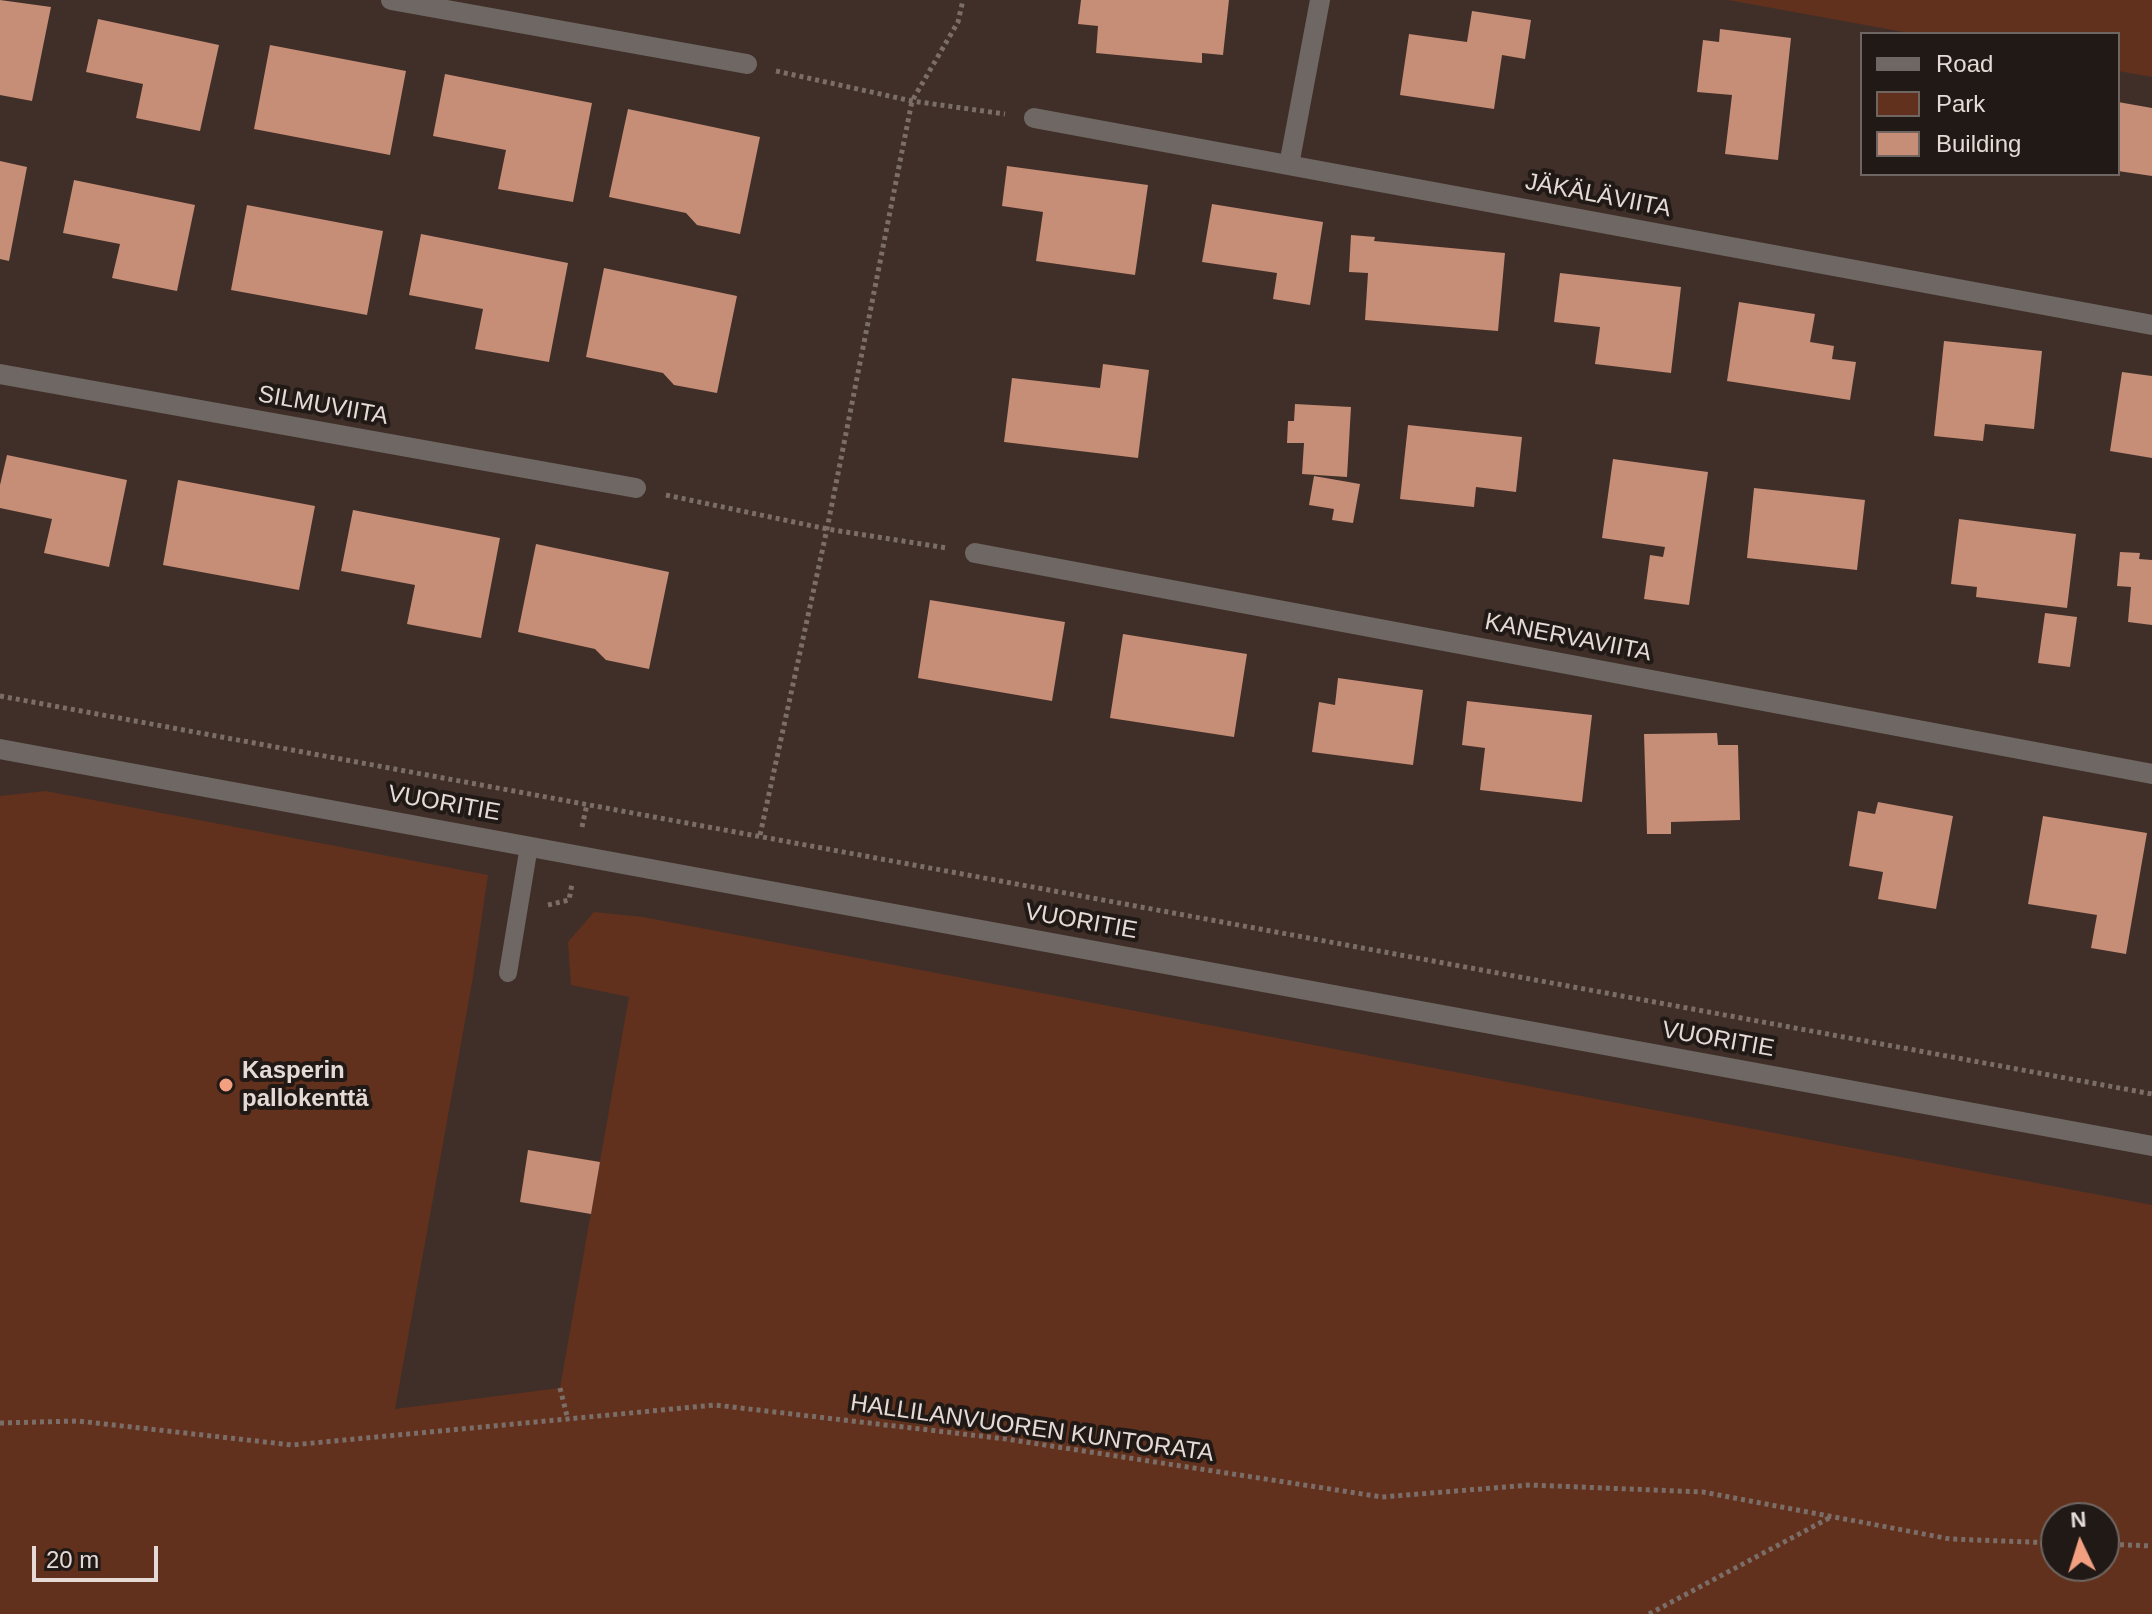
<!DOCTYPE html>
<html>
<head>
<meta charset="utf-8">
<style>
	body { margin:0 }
	#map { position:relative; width:2152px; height:1614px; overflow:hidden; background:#3f2f28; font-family:Arial,sans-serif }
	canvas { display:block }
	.legend { position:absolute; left:1860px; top:32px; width:260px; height:144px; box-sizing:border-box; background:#201916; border:2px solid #6f6662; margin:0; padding:10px 14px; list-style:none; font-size:24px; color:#e5dad5 }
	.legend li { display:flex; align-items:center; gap:16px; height:40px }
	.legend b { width:40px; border:2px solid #6f6662 }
	.north { position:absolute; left:2040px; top:1502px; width:80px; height:80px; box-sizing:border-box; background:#201916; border:2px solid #6f6662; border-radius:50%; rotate:356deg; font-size:22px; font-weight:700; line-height:32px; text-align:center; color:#e5dad5 }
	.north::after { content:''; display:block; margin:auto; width:28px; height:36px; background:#f2a080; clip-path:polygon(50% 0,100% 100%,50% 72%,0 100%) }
	.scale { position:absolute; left:32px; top:1546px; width:126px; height:36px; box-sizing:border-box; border:4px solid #e5dad5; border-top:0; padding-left:10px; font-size:24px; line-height:28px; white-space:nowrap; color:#e5dad5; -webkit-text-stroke:6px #201916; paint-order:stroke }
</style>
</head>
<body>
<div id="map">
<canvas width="2152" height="1614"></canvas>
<ul class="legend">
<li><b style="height:10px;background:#6f6763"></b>Road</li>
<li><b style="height:22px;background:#61311d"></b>Park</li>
<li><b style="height:22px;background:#c68d77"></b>Building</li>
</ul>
<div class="north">N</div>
<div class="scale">20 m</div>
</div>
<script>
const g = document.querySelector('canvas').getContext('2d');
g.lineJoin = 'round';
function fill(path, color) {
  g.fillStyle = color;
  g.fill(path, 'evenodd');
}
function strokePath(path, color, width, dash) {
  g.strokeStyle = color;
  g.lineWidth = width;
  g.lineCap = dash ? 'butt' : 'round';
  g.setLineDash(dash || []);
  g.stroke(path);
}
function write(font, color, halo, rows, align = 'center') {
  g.font = font + ' Arial,sans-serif';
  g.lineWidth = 8;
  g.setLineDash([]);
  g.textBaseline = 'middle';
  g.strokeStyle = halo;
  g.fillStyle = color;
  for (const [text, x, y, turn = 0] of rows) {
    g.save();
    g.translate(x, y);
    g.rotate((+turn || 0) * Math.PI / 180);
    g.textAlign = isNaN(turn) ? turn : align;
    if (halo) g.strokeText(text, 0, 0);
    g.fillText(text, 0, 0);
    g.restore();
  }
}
fill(new Path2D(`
	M1728,0H2152V77L2118,71V34H1915Z
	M46,791L488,875L473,977L395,1409L560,1388L629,997L571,985L568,942L594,912L643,917L2152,1205V1614H0V796ZM2056,1518H2104V1566H2056Z`), '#61311d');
fill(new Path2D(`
	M0,0L51,7L32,101L0,95Z
	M1081,0H1229L1223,55L1202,53V63L1096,53L1098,26L1078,24Z
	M1472,11L1531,20L1525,59L1502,55L1494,109L1400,95L1409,34L1467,42Z
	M98,19L219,45L200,131L136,118L143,84L86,72Z
	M1720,29L1791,38L1778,160L1725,154L1732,95L1697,92L1703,40L1719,42Z
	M270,45L406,71L390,155L254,129Z
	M445,74L592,103L573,202L498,189L506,150L433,136Z
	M2118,102L2152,108V176L2118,171Z
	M628,109L760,137L740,234L697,225L686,213L609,197Z
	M0,161L27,167L9,261L0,259Z
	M1007,166L1148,185L1135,275L1036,261L1043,212L1002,206Z
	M74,180L195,205L177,291L112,278L120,244L63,233Z
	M1212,204L1323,222L1310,305L1273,299L1277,273L1202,262Z
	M247,205L383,231L367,315L231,290Z
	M421,234L568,263L549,362L475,349L483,309L409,295Z
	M1351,235L1375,237L1374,241L1505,253L1498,331L1365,320L1368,273L1349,272Z
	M604,268L737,296L717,393L674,385L663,373L586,357Z
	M1560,273L1681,287L1671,373L1595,364L1600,327L1554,322Z
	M1739,302L1815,314L1810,342L1834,346L1832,359L1856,362L1850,400L1727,381Z
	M1944,341L2042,351L2034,429L1985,424L1983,441L1934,436Z
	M1103,364L1149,370L1138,458L1004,442L1012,378L1100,388Z
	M2122,372L2152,376V458L2110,451Z
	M1295,404L1351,407L1347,477L1302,474L1304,443H1287L1288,421H1294Z
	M1408,425L1522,437L1516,492L1476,487L1474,507L1400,499Z
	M7,455L127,480L109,567L44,553L52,519L0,508V485Z
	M1613,459L1708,472L1689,605L1644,599L1650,555L1663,557L1665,547L1602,538Z
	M1314,476L1360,484L1353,523L1332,520L1334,509L1309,505Z
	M178,480L315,506L299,590L163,565Z
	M1754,488L1865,500L1857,570L1747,558Z
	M353,510L500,538L481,638L407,624L415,585L341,571Z
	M1959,519L2076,534L2067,608L1976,597L1977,587L1951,584Z
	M536,544L669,572L649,669L606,660L595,649L518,632Z
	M2120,552L2140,553L2139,559L2152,560V625L2128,622L2131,587L2117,586Z
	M930,600L1065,622L1052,701L918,678Z
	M2045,613L2077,617L2070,667L2038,663Z
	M1123,634L1247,654L1234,737L1110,718Z
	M1338,678L1423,690L1413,765L1312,752L1319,702L1335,705Z
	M1467,701L1592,715L1582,802L1480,790L1485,748L1462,745Z
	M1717,733L1718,745H1738L1740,820L1671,822V834H1647L1644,734Z
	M1878,802L1953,816L1936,909L1878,899L1883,872L1849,866L1858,811L1875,814Z
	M2043,816L2147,833L2126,954L2091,948L2097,915L2028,904Z
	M528,1150L600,1162L591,1214L520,1202Z`), '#c68d77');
strokePath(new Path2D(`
	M776,71L912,101L1005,114
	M666,495L827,529L947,548
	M0,696L2152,1094
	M582,827L587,804
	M760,835L827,529L912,101L958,22L963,0
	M548,905L569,900L572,884
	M560,1388L568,1420
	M0,1423L78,1421L292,1445L715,1405L1006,1439L1382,1497L1530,1485L1703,1492L1950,1539L2056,1543
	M2104,1544L2152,1546
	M1649,1614L1831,1517`), '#7b6d67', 5, [4, 4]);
strokePath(new Path2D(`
	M508,973L529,846`), '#6f6763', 18);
strokePath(new Path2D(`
	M391,0L747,64
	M1034,118L2152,325
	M1289,165L1320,0
	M0,374L636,488
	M975,553L2152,774`), '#6f6763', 20);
strokePath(new Path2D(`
	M0,749L2152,1146`), '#6f6763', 20);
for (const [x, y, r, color] of [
	[226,1085,8,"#f2a080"]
]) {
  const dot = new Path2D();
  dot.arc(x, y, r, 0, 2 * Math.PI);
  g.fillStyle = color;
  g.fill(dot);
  strokePath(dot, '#201916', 3);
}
write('24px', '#e5dad5', '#201916', [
	["JÄKÄLÄVIITA",1598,196,11],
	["SILMUVIITA",323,406,10],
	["KANERVAVIITA",1568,638,11],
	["VUORITIE",444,804,10],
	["VUORITIE",1081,922,10],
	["VUORITIE",1718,1040,10],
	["HALLILANVUOREN KUNTORATA",1032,1429,8]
]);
write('bold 24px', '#e5dad5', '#201916', [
	["Kasperin",242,1071],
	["pallokenttä",242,1099]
], 'left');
</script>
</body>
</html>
